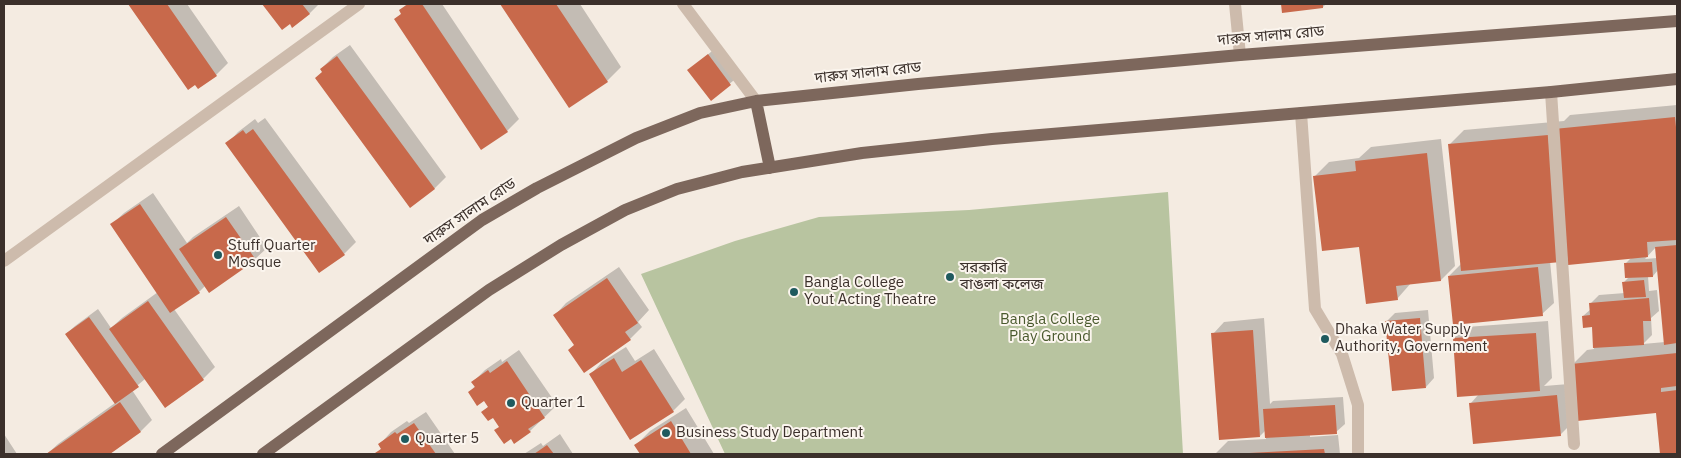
<!DOCTYPE html>
<html>
<head>
<meta charset="utf-8">
<style>
	body { margin:0 }
	#map { position:relative; width:1681px; height:458px; overflow:hidden; background:#f4ebe1; font-family:"IBM Plex Sans",sans-serif }
	canvas { display:block }
	.frame { position:absolute; inset:0; border:5px solid #3b302b; pointer-events:none }
</style>
</head>
<body>
<div id="map">
<canvas width="1681" height="458"></canvas>
<div class="frame"></div>
</div>
<script>
const g = document.querySelector('canvas').getContext('2d');
g.lineJoin = 'round';
function fill(path, color) {
  g.fillStyle = color;
  g.fill(path, 'evenodd');
}
function strokePath(path, color, width, dash) {
  g.strokeStyle = color;
  g.lineWidth = width;
  g.lineCap = dash ? 'butt' : 'round';
  g.setLineDash(dash || []);
  g.stroke(path);
}
function write(font, color, halo, rows, align = 'center') {
  g.font = font + ' "IBM Plex Sans","Noto Sans Bengali",sans-serif';
  g.lineWidth = 4;
  g.setLineDash([]);
  g.textBaseline = 'middle';
  g.strokeStyle = halo;
  g.fillStyle = color;
  for (const [text, x, y, turn = 0] of rows) {
    g.save();
    g.translate(x, y);
    g.rotate((+turn || 0) * Math.PI / 180);
    g.textAlign = isNaN(turn) ? turn : align;
    if (halo) g.strokeText(text, 0, 0);
    g.fillText(text, 0, 0);
    g.restore();
  }
}
fill(new Path2D(`
	M1168,192L1183,454H725L641,274L735,241L819,217L969,210Z`), '#b8c4a0');
fill(new Path2D(`
	M130,4H187L228,63L216,75L198,87L196,83L188,88Z
	M264,4H319L309,14L290,22L282,28Z
	M407,4H442L519,119L507,131L396,19L402,13L400,10Z
	M502,4H580L621,67L607,81L569,106Z
	M1282,4H1326L1323,7L1283,12Z
	M350,45L446,177L434,189L321,69L333,57Z
	M717,47L739,76L711,99L689,70Z
	M1677,105V454H1662L1657,411L1573,364L1587,350L1594,349L1593,326L1583,316L1591,309L1590,304L1599,295L1625,293L1624,282L1630,276L1626,263L1631,258L1550,261L1554,303L1542,314L1449,276L1461,264L1450,144L1464,130L1564,121L1570,115ZM1656,247L1657,258L1645,259ZM1658,270L1665,342L1643,344L1652,335L1651,318L1659,311L1657,290L1649,291L1648,276H1653Z
	M265,118L356,242L344,254L227,144L238,132L255,119L258,123Z
	M1441,139L1455,266L1441,280L1411,283L1397,299L1315,176L1329,162L1359,158L1371,147Z
	M153,193L187,243L193,237L239,206L267,248L255,259L206,285L199,292L174,309L215,367L203,379H145L132,390L152,420L141,431L108,454H47L58,444L115,403L66,334L75,326L98,309L111,328L122,318L158,292L112,224L124,213Z
	M619,267L649,310L638,322L642,327L630,339L575,344L555,315L566,303Z
	M1428,310L1434,378L1426,387L1387,321L1395,313Z
	M1264,318L1270,404L1273,401L1343,397L1345,424L1336,432L1310,434V437L1338,435L1340,454H1215L1228,441L1266,439V430L1260,436L1213,334L1224,322Z
	M1548,321L1552,378L1544,386L1569,384L1572,423L1560,435L1471,403L1479,394L1454,338L1466,327Z
	M626,347L635,361L654,349L685,399L673,411L591,374L602,362Z
	M519,350L557,405L530,431L500,427L493,416L483,412L489,406L484,399L470,392L475,386L473,382L485,370L501,359L502,362Z
	M686,408L714,454H641L636,445L650,431Z
	M426,412L455,454H377L382,447L380,444L391,432L407,421L409,423Z
	M4,434L17,454H4Z
	M560,434L573,454H524L541,443L543,446Z`), '#0003');
fill(new Path2D(`
	M128,4H167L217,76L198,89L195,85L188,90Z
	M262,4H302L310,14L292,28L290,24L282,30Z
	M408,4H422L508,132L481,150L394,19L401,14L399,10Z
	M500,4H556L608,82L569,108Z
	M1281,4H1323V8L1282,13Z
	M708,54L731,85L711,101L687,70Z
	M337,56L435,189L410,208L315,78L322,72L320,69Z
	M1675,117L1677,137V240L1647,242L1648,257L1568,265L1554,129Z
	M253,129L345,255L319,273L225,143L243,130L246,134Z
	M1548,135L1561,262L1461,271L1448,144Z
	M1427,153L1441,281L1396,286L1398,300L1366,304L1359,247L1322,251L1313,176L1356,171L1355,161Z
	M140,204L200,293L170,313L110,224Z
	M226,217L256,260L209,293L179,249Z
	M1677,245V343L1664,345L1655,247Z
	M1652,262L1653,277L1625,278L1624,263Z
	M1538,267L1543,316L1453,325L1448,276Z
	M607,278L638,323L625,332L631,340L584,373L568,350L574,345L553,315Z
	M1644,280L1646,297L1624,298L1622,282Z
	M1649,298L1651,321H1643L1644,345L1593,348L1592,327L1583,328L1582,316L1590,315L1589,303Z
	M148,301L204,380L165,408L109,329Z
	M89,317L139,387L115,404L65,334Z
	M1420,318L1426,388L1392,391L1385,321Z
	M1253,330L1260,437L1219,440L1211,333Z
	M1536,333L1540,391L1457,397L1453,338Z
	M1677,353V386L1661,388V392L1677,390V454H1660L1656,413L1577,421L1571,364Z
	M614,358L622,372L641,360L674,412L630,440L589,374Z
	M507,361L545,418L528,429L531,432L514,444L511,439L504,444L494,430L499,427L493,418L488,421L481,412L488,407L484,401L477,406L468,392L475,387L471,382L488,370L490,373Z
	M1557,395L1561,436L1473,444L1469,403Z
	M120,402L141,432L110,454H46Z
	M1335,405L1337,434L1265,438L1263,409Z
	M671,421L691,454H640L634,445Z
	M414,423L436,454H375V453L381,449L378,444L395,432L397,434Z
	M547,445L554,454H534Z
	M1324,449L1325,454H1249V453Z`), '#c8694b');
strokePath(new Path2D(`
	M683,4L756,101
	M1235,4L1240,55
	M1551,92L1574,444
	M1301,113L1315,309L1342,354L1358,405V454
	M4,261L359,4`), '#cdbbac', 12);
strokePath(new Path2D(`
	M756,101L770,168
	M162,454L482,220L537,188L636,138L700,113L756,101L918,84L1240,55L1677,21
	M263,454L489,290L561,245L625,210L677,189L704,182L742,172L862,153L992,139L1551,92L1677,79`), '#7d675c', 12);
for (const [x, y, r, color] of [
	[218,255,5,"#1f5a5e"],
	[950,277,5,"#1f5a5e"],
	[794,292,5,"#1f5a5e"],
	[1325,339,5,"#1f5a5e"],
	[511,403,5,"#1f5a5e"],
	[666,433,5,"#1f5a5e"],
	[405,439,5,"#1f5a5e"]
]) {
  const dot = new Path2D();
  dot.arc(x, y, r, 0, 2 * Math.PI);
  g.fillStyle = color;
  g.fill(dot);
  strokePath(dot, '#fbf5ee', 2);
}
write('15px', '#3b302b', '#fbf5ee', [
	["দারুস সালাম রোড",1271,36,-5],
	["দারুস সালাম রোড",868,73,-6],
	["দারুস সালাম রোড",470,212,-34]
]);
write('15px', '#3b302b', '#fbf5ee', [
	["Stuff Quarter",228,246],
	["Mosque",228,263],
	["সরকারি",960,268],
	["বাঙলা কলেজ",960,285],
	["Bangla College",804,283],
	["Yout Acting Theatre",804,300],
	["Dhaka Water Supply",1335,330],
	["Authority, Government",1335,347],
	["Quarter 1",521,403],
	["Business Study Department",676,433],
	["Quarter 5",415,439]
], 'left');
write('15px', '#4a5a2e', '#fbf5ee', [
	["Bangla College",1050,320],
	["Play Ground",1050,337]
]);
</script>
</body>
</html>
